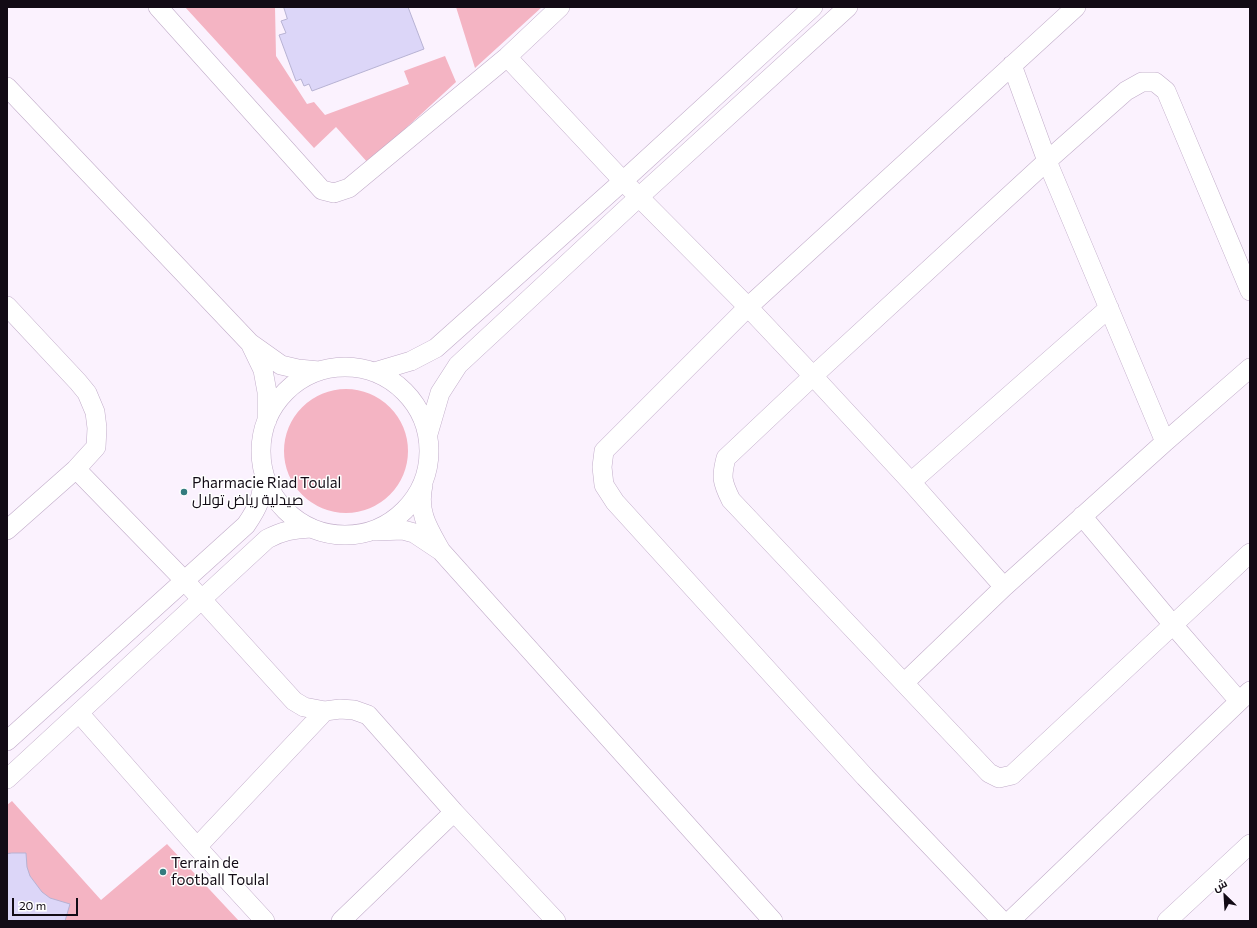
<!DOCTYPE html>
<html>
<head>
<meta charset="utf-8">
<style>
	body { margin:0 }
	#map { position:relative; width:1257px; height:928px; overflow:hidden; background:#fbf2fe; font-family:Commissioner,Cairo,sans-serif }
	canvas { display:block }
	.frame { position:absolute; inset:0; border:8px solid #120b15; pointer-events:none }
	.north { position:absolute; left:1205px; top:876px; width:40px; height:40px; -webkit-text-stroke:3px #fff; paint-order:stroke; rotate:335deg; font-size:11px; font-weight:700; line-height:16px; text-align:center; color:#120b15 }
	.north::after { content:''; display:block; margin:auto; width:14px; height:18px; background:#120b15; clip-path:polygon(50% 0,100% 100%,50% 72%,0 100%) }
	.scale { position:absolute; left:12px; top:898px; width:66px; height:18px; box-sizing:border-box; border:2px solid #120b15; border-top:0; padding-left:5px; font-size:12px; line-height:14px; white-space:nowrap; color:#120b15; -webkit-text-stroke:3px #fff; paint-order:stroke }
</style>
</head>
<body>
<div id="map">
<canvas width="1257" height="928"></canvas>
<div class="frame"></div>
<div class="north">ش</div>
<div class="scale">20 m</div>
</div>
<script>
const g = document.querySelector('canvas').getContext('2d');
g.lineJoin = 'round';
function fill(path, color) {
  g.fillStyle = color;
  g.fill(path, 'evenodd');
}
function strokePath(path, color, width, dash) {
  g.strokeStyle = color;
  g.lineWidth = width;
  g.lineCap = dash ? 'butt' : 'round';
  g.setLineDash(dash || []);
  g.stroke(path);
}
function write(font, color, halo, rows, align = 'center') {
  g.font = font + ' Commissioner,Cairo,sans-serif';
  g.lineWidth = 3;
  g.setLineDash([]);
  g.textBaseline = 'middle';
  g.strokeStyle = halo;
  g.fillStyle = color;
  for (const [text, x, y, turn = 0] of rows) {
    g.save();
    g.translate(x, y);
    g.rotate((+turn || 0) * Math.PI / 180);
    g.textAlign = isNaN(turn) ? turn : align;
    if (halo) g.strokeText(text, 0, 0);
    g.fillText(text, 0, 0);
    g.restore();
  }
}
fill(new Path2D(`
	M185,7H275L276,56L307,104L314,102L325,115L409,84L404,71L445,56L456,82L368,163L336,127L314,148Z
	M456,7H542L475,68Z
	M284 451a62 62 0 1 1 124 0a62 62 0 1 1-124 0Z
	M12,801L101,900L167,844L239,921H7V805Z`), '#f4b4c3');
const building = new Path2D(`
	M284,7H408L424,49L312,91L309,84L304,86L301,79L296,81L279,35L286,33L281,21L287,19Z
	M12,853H26L27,867L30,876L42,892L50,898L70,904L65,921H7V854Z`);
fill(building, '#dcd6f8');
strokePath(building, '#b7b2d3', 1);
const street = new Path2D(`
	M158,7L322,190L334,193L349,188L507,57L560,7
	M507,57L623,181L748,307L813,376L911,482L1004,587
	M1012,65L1047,161L1165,442
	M7,87L250,343
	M1250,291L1166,91L1155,82H1142L1126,91L1047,161L813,376L726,458C721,477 722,482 731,500L989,773L999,778L1012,775L1250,553
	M7,306L78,382L87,393L95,412L97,428L96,447L76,469L7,530
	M261 451a84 84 0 1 1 168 0a84 84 0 1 1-168 0Z
	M374,372L411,361L436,348L623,181L813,7
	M267,420V392L263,370L250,343L281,365L298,369L319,371
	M428,434L440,393L458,365L639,197L848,7
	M76,469L184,580L294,701L304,707L325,711L340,709L354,710L368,715L454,812L556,921
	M911,482L1109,308
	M1082,516L1174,626L1239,701
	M376,531L403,530L414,533L441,551C428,528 417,512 423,485
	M441,551L773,921
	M904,683L1004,587L1165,442L1250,368
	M79,713L197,847L265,921
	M7,741L246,525C259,506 262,498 264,474
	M7,779L267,539C282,531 293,529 311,528
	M197,847L325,711
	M341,921L454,812
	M1002,921L865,777L615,502L604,485L602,467L604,451L748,307L1076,7
	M1010,921L1250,691
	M1167,921L1250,844`);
strokePath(street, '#c1acc9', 20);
strokePath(street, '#fff', 19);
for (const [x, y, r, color] of [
	[184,492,4,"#337c7f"],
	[163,872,4,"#337c7f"]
]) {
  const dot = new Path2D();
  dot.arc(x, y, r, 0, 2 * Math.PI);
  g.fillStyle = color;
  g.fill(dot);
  strokePath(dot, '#fff', 1.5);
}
write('15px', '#120b15', '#fff', [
	["Pharmacie Riad Toulal",192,483],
	["صيدلية رياض تولال",192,500],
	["Terrain de",171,863],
	["football Toulal",171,880]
], 'left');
</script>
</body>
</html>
